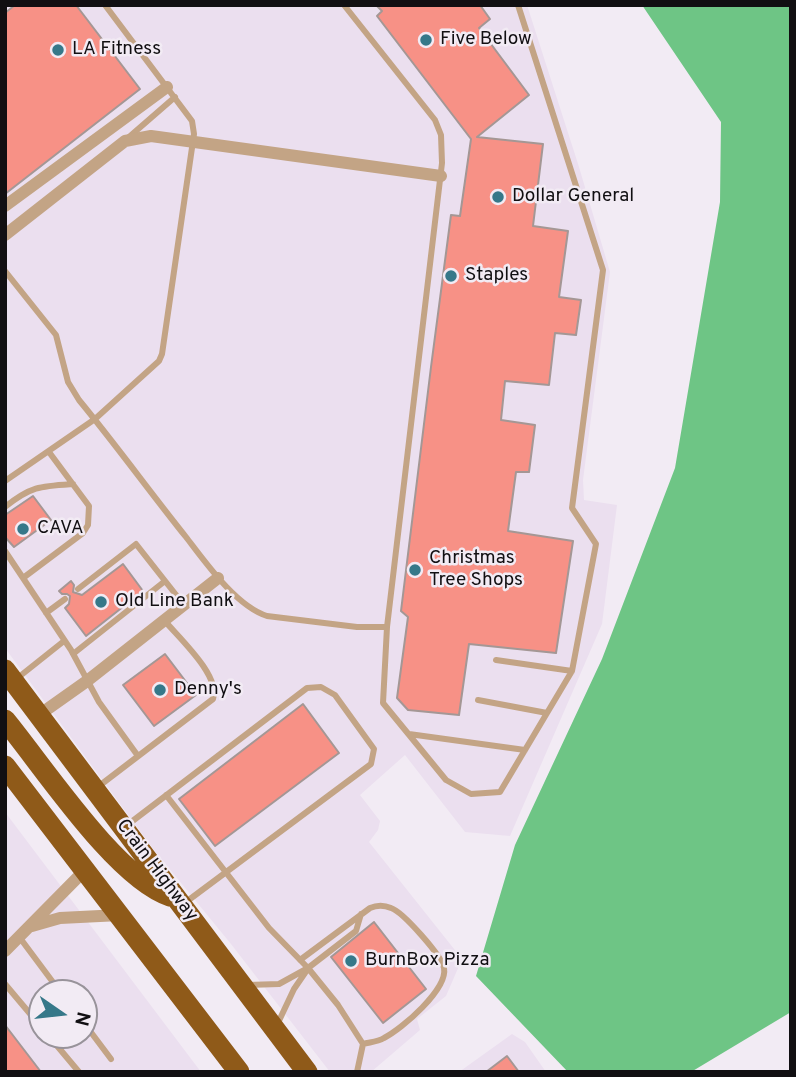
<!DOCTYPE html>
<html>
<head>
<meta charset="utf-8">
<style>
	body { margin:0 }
	#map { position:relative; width:796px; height:1077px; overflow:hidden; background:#f2ebf4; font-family:Overpass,sans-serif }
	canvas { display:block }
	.frame { position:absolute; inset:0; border:7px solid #110f12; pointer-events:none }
	.north { position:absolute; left:28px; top:979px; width:70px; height:70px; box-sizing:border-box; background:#f2ebf4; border:2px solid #98939a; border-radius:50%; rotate:104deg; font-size:19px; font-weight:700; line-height:28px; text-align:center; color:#110f12 }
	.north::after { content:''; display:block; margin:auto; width:24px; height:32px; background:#367889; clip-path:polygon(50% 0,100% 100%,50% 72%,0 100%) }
</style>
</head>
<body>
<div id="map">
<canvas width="796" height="1077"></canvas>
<div class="frame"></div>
<div class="north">N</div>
</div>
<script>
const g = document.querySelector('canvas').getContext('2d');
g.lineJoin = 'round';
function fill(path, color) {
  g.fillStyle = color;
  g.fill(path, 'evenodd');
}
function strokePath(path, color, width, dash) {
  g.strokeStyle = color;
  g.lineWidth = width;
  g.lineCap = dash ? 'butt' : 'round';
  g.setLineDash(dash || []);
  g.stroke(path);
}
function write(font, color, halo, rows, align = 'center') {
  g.font = font + ' Overpass,sans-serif';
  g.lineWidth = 5;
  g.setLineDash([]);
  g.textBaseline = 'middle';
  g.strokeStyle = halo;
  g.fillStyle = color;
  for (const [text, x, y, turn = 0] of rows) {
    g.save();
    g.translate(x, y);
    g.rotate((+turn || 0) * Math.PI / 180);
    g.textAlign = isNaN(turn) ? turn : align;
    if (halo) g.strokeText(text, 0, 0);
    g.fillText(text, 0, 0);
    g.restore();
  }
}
fill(new Path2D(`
	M5,5H527L579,167L610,272L583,480L584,500L617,505L602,624L510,836L465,832L405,755L360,795L380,821L378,830L369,842L462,959L446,996L417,1019L420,1030L371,1072H330L231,944L154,850L5,648Z
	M5,812L201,1072H5ZM42,993H84V1035H42Z
	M512,1034L525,1042L546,1072H459Z`), '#ebdfef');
fill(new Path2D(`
	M642,5H791V1012L691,1072H568L476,976L515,845L602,659L675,468L720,202L721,122Z`), '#6ec585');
const building = new Path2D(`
	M15,5H76L140,89L5,194V13Z
	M376,5H480L490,19L479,28L529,95L477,137L543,144L533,226L568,231L559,297L581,300L576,335L555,333L549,385L505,381L501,420L535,425L529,472H516L508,531L573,541L556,653L469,644L459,715L408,710L397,698L408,617L401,611L431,367L451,215L460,216L471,139L377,16L382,11Z
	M33,496L51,520L14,547L5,537V515Z
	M123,564L143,591L86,636L65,608L69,604L70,596L67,594H62L59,591L71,581L74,585L73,592L82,595Z
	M165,654L196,695L154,726L123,685Z
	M303,704L339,753L215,846L179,799Z
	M374,922L426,989L383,1023L331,957Z
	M5,1025L41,1072H5Z
	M507,1056L519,1072H486Z`);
fill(building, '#f79186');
strokePath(building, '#a49795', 2);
strokePath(new Path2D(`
	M129,137L175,97
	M5,271L56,335L68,382L79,400C116,445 150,492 186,537C206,563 236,606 267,616L357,627H387L442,163L441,135L435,120L344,5
	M5,481L95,419L159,361L162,354L194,134L192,121L105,5
	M5,507C31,486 41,486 73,484
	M5,551L71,650L99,702L138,756
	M23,578L83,533L88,525L89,506L49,452
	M78,589L136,544L184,605
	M46,613L65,599
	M387,627L383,703L446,780L471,794L500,792L572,671L596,544L572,508L603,270L518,5
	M73,654L165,581
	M496,660L572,671
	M15,680L64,641
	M478,700L547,713
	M409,734L525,750
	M99,786L213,699C221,676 179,638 164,620
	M166,795L269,928L308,968L338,1005L363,1044L357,1072
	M126,826L307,688L321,687L335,695L374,749L371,764L186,902
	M20,938L61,993
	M300,960L370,908C377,905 384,905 391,908C403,912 442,956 444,968C448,989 402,1029 384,1038C377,1042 370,1042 363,1044
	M5,984L42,1028
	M247,985L279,984L308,968L356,931L361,914
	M84,1023L111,1059
	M277,1025L294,989L307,970
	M48,1035L79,1072`), '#c3a485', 6);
strokePath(new Path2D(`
	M5,206L167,87
	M5,235L125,141L151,136L441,176
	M39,715L87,681L218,578
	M32,926L60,918L120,915
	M5,951L86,869`), '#c3a485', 12);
strokePath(new Path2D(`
	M5,670L307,1072
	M5,720C43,766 116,878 170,896
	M5,766L239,1072`), '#8f5a19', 21);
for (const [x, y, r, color] of [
	[426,40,7,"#367889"],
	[58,50,7,"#367889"],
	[498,197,7,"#367889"],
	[451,276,7,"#367889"],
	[23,529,7,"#367889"],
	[415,570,7,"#367889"],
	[101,602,7,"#367889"],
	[160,690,7,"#367889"],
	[351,961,7,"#367889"]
]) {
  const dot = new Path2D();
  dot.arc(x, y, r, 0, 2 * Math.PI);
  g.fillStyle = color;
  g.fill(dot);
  strokePath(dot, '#f2ebf4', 2.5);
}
write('19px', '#110f12', '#f2ebf4', [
	["Five Below",440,40],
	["LA Fitness",72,50],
	["Dollar General",512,197],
	["Staples",465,276],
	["CAVA",37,529],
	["Christmas",429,559],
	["Tree Shops",429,581],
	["Old Line Bank",115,602],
	["Denny's",174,690],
	["BurnBox Pizza",365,961]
], 'left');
write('19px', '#110f12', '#f2ebf4', [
	["Crain Highway",156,871,53]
]);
</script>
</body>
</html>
